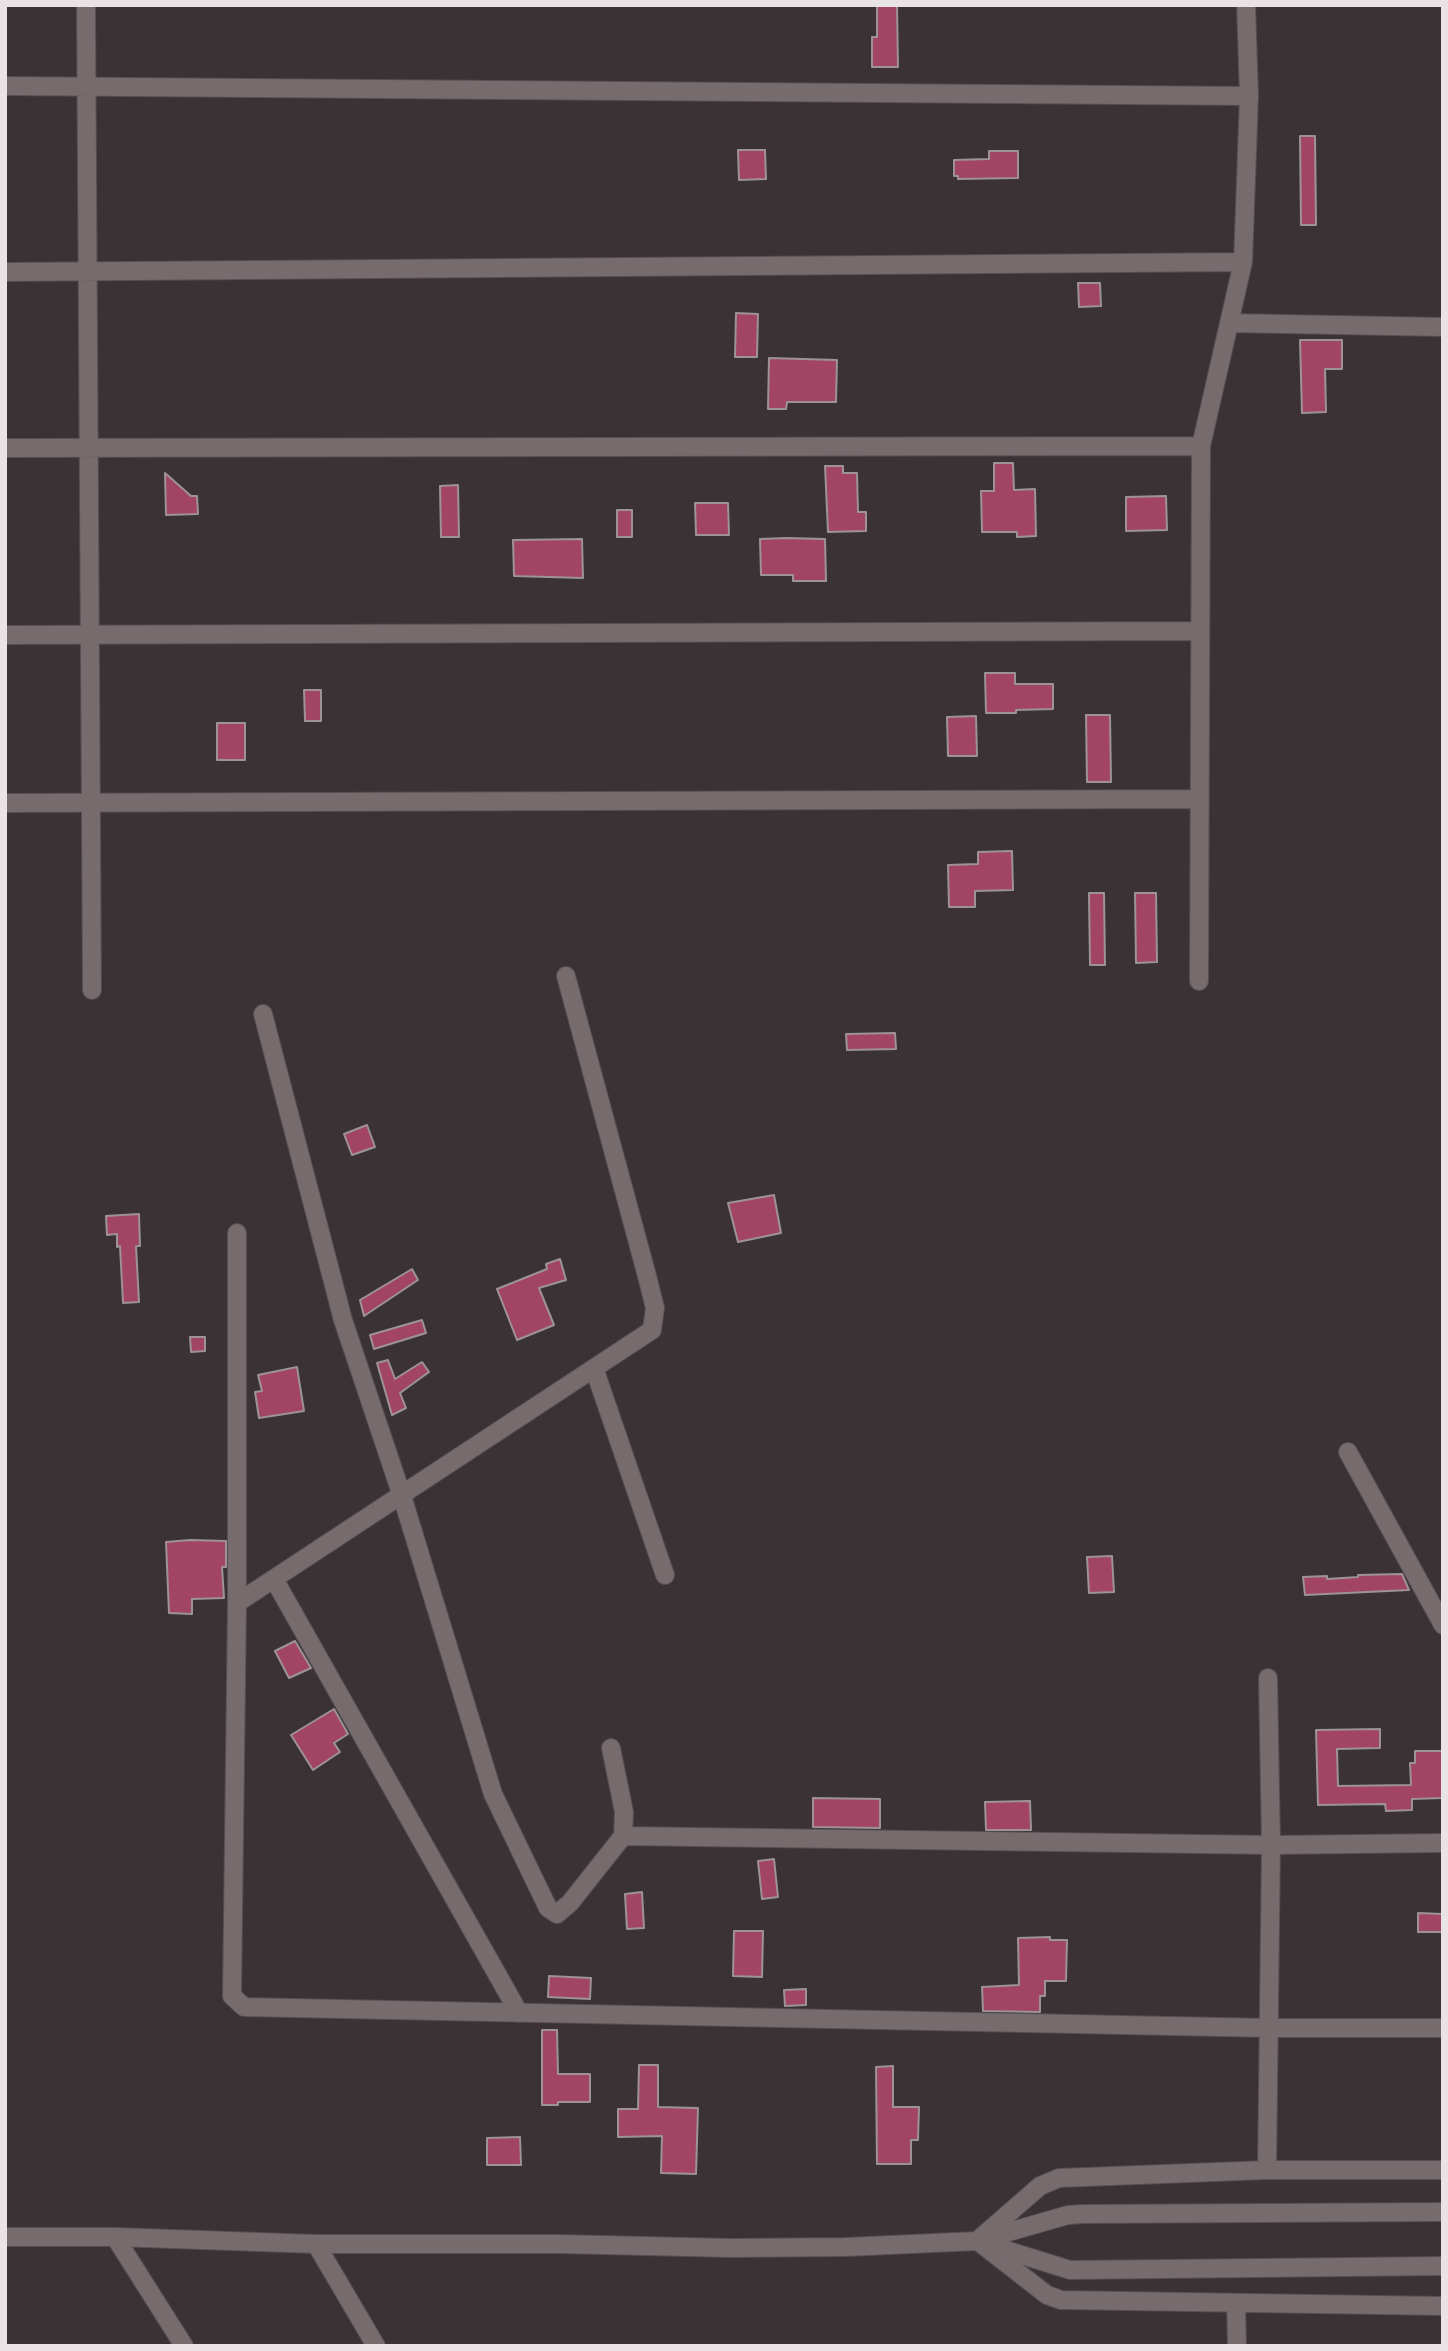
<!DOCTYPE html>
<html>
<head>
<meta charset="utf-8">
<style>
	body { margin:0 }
	#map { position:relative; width:1448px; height:2351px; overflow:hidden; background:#3b3235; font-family:Montserrat,sans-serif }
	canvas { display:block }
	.frame { position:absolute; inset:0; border:7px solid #e9e3e5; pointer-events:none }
</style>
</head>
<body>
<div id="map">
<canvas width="1448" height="2351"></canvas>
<div class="frame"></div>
</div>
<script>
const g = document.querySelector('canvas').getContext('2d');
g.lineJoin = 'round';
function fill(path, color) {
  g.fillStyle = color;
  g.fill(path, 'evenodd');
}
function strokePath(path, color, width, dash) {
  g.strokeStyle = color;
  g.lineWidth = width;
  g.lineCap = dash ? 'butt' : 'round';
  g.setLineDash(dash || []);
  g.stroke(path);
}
const building = new Path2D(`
	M877,5H897L898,67H872V37H877Z
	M1300,136H1315L1316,225H1301Z
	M738,150H765L766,179L739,180Z
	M989,151H1018V178L958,179V176H954V160L989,159Z
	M1078,283H1100L1101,306L1079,307Z
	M736,313L758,314L757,357H735Z
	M1300,340H1342V369H1325L1326,412L1302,413Z
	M769,358L837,360L836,402H787L786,409H768Z
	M994,463H1013L1014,490L1035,489L1036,536L1017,537V532H982L981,491H994Z
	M825,466H843V473H857L858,512H866V531L828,532Z
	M165,473L191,496H197L198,514L166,515Z
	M458,485L459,537H441L440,486Z
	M1166,496L1167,530L1126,531V497Z
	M695,503H728L729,535H696Z
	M617,510H632V537H617Z
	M786,538L825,539L826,581H793V575H761L760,539Z
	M582,539L583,578L514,576L513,540Z
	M985,673H1015V684H1053V709L1016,710V713H986Z
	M304,690H321V721H305Z
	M1086,715H1110L1111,782H1087Z
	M976,716L977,756H948L947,717Z
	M217,723H245V760H217Z
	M1012,851L1013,890L975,891V907H949L948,865L978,864V852Z
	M1089,893H1104L1105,965H1090Z
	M1135,893H1156L1157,962L1136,963Z
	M895,1033L896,1049L847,1050L846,1034Z
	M367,1125L375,1147L352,1155L344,1134Z
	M774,1195L781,1233L738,1242L728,1203Z
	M139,1214L140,1246H136L139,1302L123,1303L120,1246L117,1247V1234L107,1235L106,1216Z
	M560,1259L566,1280L539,1288L554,1325L517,1340L497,1289L547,1269L546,1264Z
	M412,1269L418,1280L364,1316L360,1300Z
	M422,1320L426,1333L374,1349L370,1335Z
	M190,1337H205V1351L191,1352Z
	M388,1360L395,1379L422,1362L429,1372L400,1393L406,1408L392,1415L377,1363Z
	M297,1367L304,1411L259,1418L255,1392L262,1391L258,1375Z
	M190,1540L226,1541V1567H222L224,1598L192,1599V1614L169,1613L166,1542Z
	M1112,1556L1114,1592L1089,1593L1087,1557Z
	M1402,1574L1409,1590L1305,1595L1303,1577L1327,1576V1579L1358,1577V1575Z
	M295,1641L311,1668L289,1678L275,1651Z
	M334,1709L348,1734L334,1743L340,1752L313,1770L291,1735Z
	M1380,1729V1748L1337,1749L1338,1786L1411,1785L1410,1763H1415V1751H1443V1798L1412,1799V1810L1386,1811L1385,1804L1318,1805L1316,1730Z
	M813,1798L880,1799V1828L813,1827Z
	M1030,1801L1031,1830H986L985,1802Z
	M774,1859L778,1897L762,1899L758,1861Z
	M642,1892L644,1928L627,1929L625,1894Z
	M1418,1913L1443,1914V1932H1418Z
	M734,1931H763L762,1977L733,1976Z
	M1050,1937V1940H1067L1066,1981H1045V1996H1040V2012L983,2011L982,1987L1019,1985L1018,1938Z
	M549,1976L591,1978L590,1999L548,1997Z
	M806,1989V2005L785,2006L784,1990Z
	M542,2030H557L558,2074H590V2102H558V2105H542Z
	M639,2065H658V2107L698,2108L696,2174L661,2173L662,2136L618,2137V2109H638Z
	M893,2066V2107H919L918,2140H911V2164H877L876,2067Z
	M520,2137L521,2165H487V2138Z`);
fill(building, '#a24565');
strokePath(building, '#9d9395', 2);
const minor = new Path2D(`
	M86,5L92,990
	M5,86L1249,96
	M5,272L1243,262
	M1230,323L1443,327
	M5,448L1201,446
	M5,635L1199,631
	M5,803L1199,799
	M1199,981L1201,446L1243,262L1249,96L1246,5
	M263,1014L343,1320L402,1496L493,1794L548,1908L557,1914L570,1903L623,1836L624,1812L611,1748
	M237,1233V1603L232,1996L244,2007L1269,2028H1443
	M594,1368L665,1575
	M1348,1452L1443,1625
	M274,1579L519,2013
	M237,1603L652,1330L655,1308L647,1276L566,976
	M623,1836L1271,1845L1443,1843
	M1267,2170L1271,1845L1268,1678
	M5,2237H115L316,2244H560L730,2248L846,2247L977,2241L1040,2186L1059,2178L1267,2170H1443
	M115,2237L184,2346
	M979,2242L1047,2295L1061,2300L1443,2306
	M316,2244L376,2346
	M1236,2303L1237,2346`);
const tertiary = new Path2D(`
	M977,2241L1070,2270L1443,2266
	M977,2241L1068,2215L1084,2214L1443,2212`);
strokePath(minor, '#564e50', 20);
strokePath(tertiary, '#564e50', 20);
strokePath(minor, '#766c6e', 18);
strokePath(tertiary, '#766c6e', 18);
</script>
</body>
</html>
